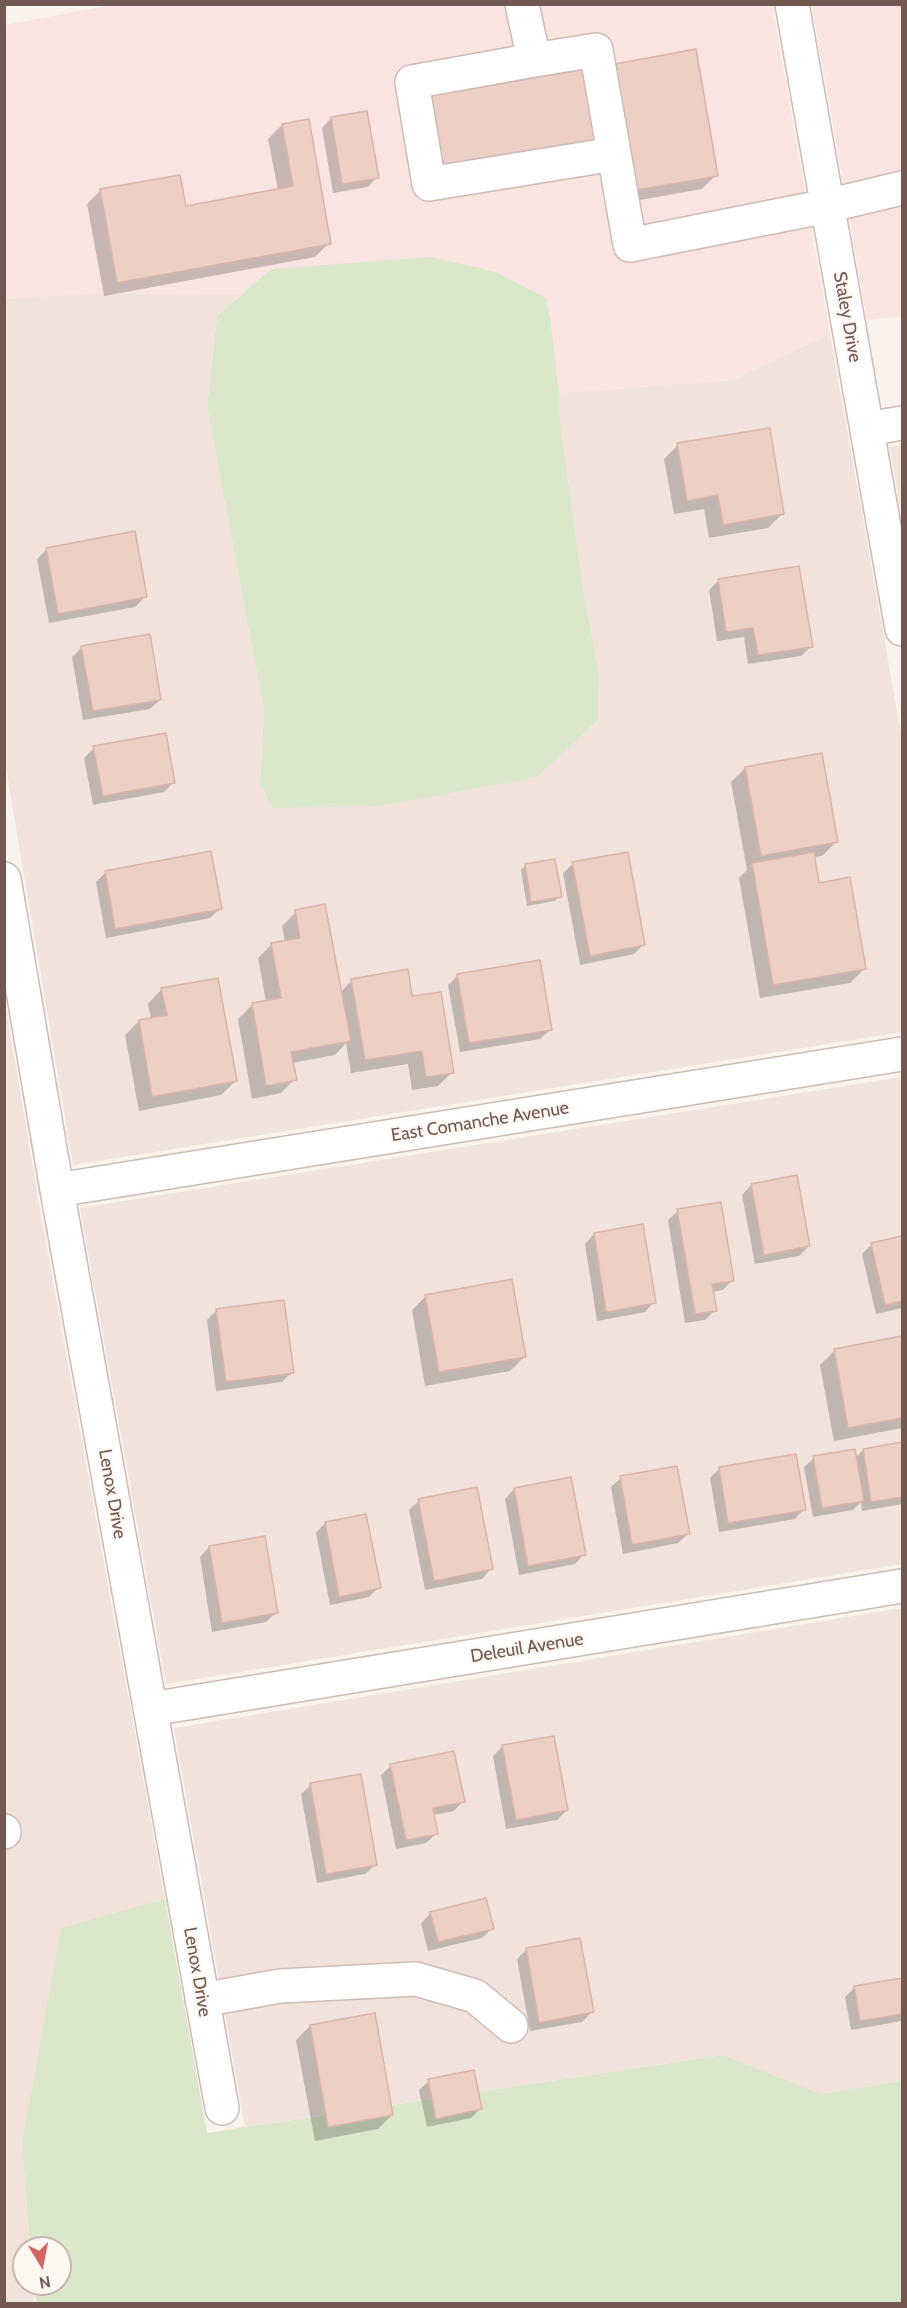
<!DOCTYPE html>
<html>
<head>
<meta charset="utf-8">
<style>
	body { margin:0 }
	#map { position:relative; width:907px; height:2308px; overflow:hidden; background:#faf2ec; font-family:Cabin,sans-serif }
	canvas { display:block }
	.frame { position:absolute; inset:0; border:6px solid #735751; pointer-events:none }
	.north { position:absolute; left:12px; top:2236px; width:60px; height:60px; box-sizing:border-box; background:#fdf7f2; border:2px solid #c6b7b2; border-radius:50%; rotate:170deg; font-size:16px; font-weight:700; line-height:24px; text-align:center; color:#735751 }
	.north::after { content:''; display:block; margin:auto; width:21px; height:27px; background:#d56560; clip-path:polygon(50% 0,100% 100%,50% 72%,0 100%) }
</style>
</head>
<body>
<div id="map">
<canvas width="907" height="2308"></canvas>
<div class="frame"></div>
<div class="north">N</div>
</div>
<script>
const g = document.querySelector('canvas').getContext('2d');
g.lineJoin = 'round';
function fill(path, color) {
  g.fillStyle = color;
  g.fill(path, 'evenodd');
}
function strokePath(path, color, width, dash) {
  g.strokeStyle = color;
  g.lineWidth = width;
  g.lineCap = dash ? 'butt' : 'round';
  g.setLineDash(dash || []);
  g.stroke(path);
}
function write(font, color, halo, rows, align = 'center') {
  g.font = font + ' Cabin,sans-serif';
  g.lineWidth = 4.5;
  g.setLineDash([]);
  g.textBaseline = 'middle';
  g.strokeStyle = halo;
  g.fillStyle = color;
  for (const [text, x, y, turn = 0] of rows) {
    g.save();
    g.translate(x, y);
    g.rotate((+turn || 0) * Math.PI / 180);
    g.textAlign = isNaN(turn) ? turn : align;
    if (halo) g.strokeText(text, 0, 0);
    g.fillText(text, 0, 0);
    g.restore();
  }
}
fill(new Path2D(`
	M96,293L242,294L217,316L207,407L264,711L260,784L381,806L537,776L598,720L599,675L583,588L560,421L559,393L732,380L830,334L902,739V1032L73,1165L5,762L4,299Z
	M902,445V519L890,447Z
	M4,997L41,1215L165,1899L155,1901L22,2144L30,2248H24V2284H33L34,2304L4,2303Z
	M902,1077V1564L166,1684L80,1208Z
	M902,1608V2081L821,2094L723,2055L225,2130L245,2126L174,1728Z`), '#f1e3db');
fill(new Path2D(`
	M117,4H772L830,334L732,380L559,393L551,324L271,269L242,294L96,293L5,299V25Z
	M812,5H902V316L867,320Z`), '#f9e4e1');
fill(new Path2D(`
	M431,257L496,272L546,298L551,324L559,393L560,421L583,588L599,675L598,720L537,777L381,806L273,808L260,784L264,711L207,407L217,316L271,269Z
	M165,1899L207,2133L723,2055L821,2094L902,2081V2303H36L34,2284H60V2248H30L22,2144L61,1928Z`), '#dbe7cb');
fill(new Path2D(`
	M602,79L716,175L702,189L623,203Z
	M413,111L597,138L582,152L425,179Z
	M331,118L377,177L368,187L333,193L322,128Z
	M282,125L329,243L315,257L104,296L87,204L101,190L185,207L278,190L268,139Z
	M678,445L782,514L768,528L709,538L704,509L674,514L664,459Z
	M47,549L145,597L135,607L49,623L37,559Z
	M719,580L811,646L801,656L748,664L744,637L717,641L709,590Z
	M82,647L160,700L150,709L83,720L72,657Z
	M94,748L173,783L164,792L93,805L84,758Z
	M745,768L836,842L822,856L813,857L818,885L864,969L850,983L760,998L739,878L747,870L731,782Z
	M210,853L220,909L210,918L106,938L96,882L105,873Z
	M573,864L644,944L634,954L580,965L563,873Z
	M525,866L560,896L555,901L527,906L521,870Z
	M296,912L340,993L352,980L411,998L452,1072L438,1086L412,1090L408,1064L351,1073L346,1043L335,1055L292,1063L295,1079L281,1093L252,1099L238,1019L252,1005L266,1002L258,958L272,944L285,942L282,926Z
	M458,975L550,1030L540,1039L460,1052L448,985Z
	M162,989L236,1081L221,1095L139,1111L125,1035L139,1021L151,1019L148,1004Z
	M751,1185L809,1246L799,1256L755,1264L742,1195Z
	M678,1211L732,1280L723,1290L712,1292L715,1310L705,1320L685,1323L668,1220Z
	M594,1234L654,1302L645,1312L597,1321L585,1244Z
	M902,1238V1308L876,1314L862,1254L872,1244Z
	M426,1296L524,1357L510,1371L425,1386L412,1310Z
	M216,1311L292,1372L282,1382L216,1391L207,1320Z
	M902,1338V1428L834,1441L820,1365L834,1351Z
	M902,1443V1504L862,1511L861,1502L853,1510L813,1517L804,1467L814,1458H855L863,1450Z
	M720,1468L804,1509L795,1519L719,1532L710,1478Z
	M621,1478L688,1534L678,1543L623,1554L611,1487Z
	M514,1489L584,1554L575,1564L519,1575L505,1499Z
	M419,1501L491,1569L482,1579L425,1590L409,1510Z
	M365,1516L379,1587L369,1597L330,1605L316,1533L325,1523Z
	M209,1547L276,1613L266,1622L212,1632L200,1557Z
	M503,1746L567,1810L557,1820L506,1829L493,1756Z
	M391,1766L463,1801L454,1811L433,1815L436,1834L426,1843L396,1849L381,1775Z
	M311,1785L375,1865L365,1874L317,1883L301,1794Z
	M431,1913L492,1928L482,1938L428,1951L421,1923Z
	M527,1949L592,2012L582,2022L530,2031L517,1959Z
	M902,1979V2021L851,2030L845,1997L855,1987Z
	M310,2026L392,2115L378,2129L315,2141L296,2040Z
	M429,2081L481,2108L471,2118L427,2127L419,2090Z`), '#0003');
const building = new Path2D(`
	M696,49L718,176L637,190L615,64Z
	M586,69L598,139L438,166L427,96Z
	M367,111L379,178L342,184L331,117Z
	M309,119L331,244L117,283L100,189L180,175L186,206L293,186L282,124Z
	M770,428L784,514L723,525L718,495L687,501L677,443Z
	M135,531L147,597L58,614L46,548Z
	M799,566L813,647L758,655L753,628L726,632L718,579Z
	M150,634L161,700L93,711L81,646Z
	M166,733L175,783L103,796L93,746Z
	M822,753L838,842L761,856L745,767Z
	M211,851L222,909L115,929L105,871Z
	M628,852L645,945L590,956L572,862Z
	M814,852L819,883L850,877L866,969L773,985L752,863Z
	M555,859L562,897L531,902L525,864Z
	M325,904L351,1041L291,1052L297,1080L266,1086L252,1003L281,998L271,943L300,938L295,910Z
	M540,960L552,1030L469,1043L457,974Z
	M408,969L412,996L441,992L454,1073L426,1077L422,1051L365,1060L351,979Z
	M218,978L237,1081L152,1097L139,1020L167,1015L161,988Z
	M797,1175L810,1246L764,1255L751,1184Z
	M721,1202L734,1281L712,1284L717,1311L695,1314L677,1209Z
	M643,1224L656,1303L606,1312L594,1233Z
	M902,1236V1301L885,1305L871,1243Z
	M512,1279L526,1357L439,1372L425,1295Z
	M284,1300L294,1373L226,1382L216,1309Z
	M902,1336V1418L848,1428L834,1349Z
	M902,1442V1497L871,1502L863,1449Z
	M855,1449L864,1501L822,1508L813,1456Z
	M796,1454L806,1510L728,1523L719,1467Z
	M677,1466L690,1534L632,1545L620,1476Z
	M571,1477L586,1555L528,1566L514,1488Z
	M477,1487L493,1569L434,1581L418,1499Z
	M366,1514L381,1588L339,1597L325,1522Z
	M265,1536L278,1613L222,1623L209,1546Z
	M554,1736L568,1810L516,1820L502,1745Z
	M454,1751L465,1802L433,1808L438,1834L406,1840L390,1764Z
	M361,1774L377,1865L326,1874L310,1783Z
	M486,1898L494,1929L438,1942L430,1912Z
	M580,1938L594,2012L539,2023L526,1948Z
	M902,1978V2014L860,2021L854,1986Z
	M375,2013L393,2115L328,2127L310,2025Z
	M474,2070L482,2109L436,2119L428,2079Z`);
fill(building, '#edcfc6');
strokePath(building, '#ddb3a9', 1.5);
const minor = new Path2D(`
	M522,4L534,60L596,50L630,245L827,206L902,188
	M792,4L902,629
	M534,60L412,82L429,184L614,154
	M867,429L902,423
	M4,879L57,1190L222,2108
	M57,1190L902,1054
	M151,1709L902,1586
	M4,1831V1832
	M202,2000L280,1986L416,1979L475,1996L511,2026`);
strokePath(minor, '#cebbb5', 36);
strokePath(minor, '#fff', 33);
write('18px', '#735751', '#fdf7f2', [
	["Staley Drive",847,317,80],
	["East Comanche Avenue",480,1122,-9],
	["Lenox Drive",112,1494,80],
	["Deleuil Avenue",527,1648,-9],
	["Lenox Drive",197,1972,80]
]);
</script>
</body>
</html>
